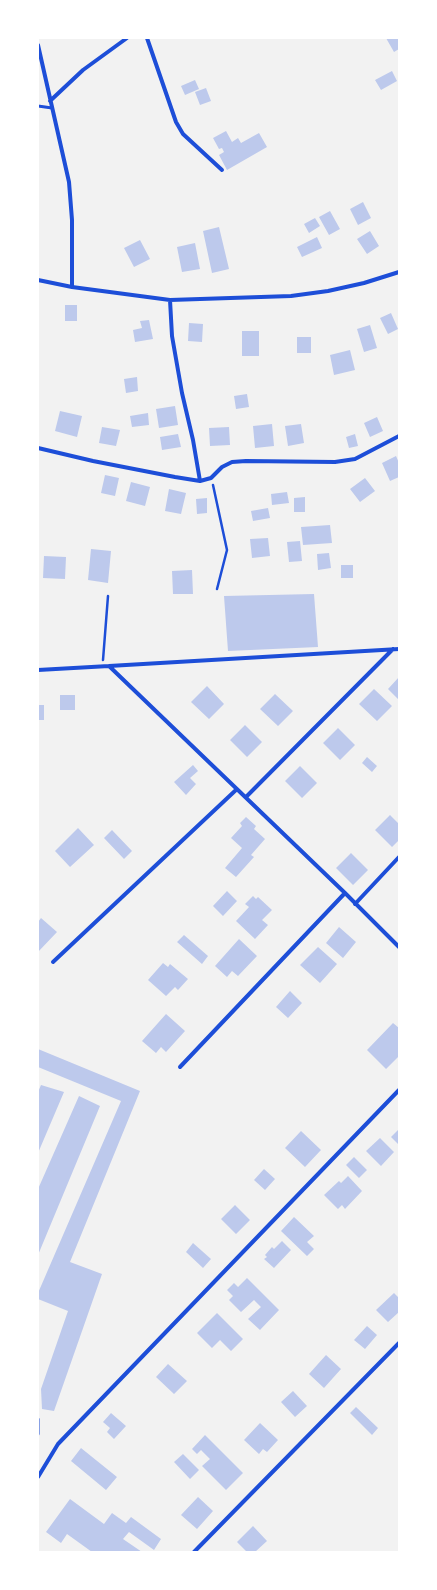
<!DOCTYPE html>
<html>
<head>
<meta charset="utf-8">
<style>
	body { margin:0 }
	#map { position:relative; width:437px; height:1590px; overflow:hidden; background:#f2f2f2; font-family:"Fira Sans Condensed",sans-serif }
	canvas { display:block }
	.frame { position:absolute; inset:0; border:39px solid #fff; pointer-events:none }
</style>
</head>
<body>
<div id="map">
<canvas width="437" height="1590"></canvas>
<div class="frame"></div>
</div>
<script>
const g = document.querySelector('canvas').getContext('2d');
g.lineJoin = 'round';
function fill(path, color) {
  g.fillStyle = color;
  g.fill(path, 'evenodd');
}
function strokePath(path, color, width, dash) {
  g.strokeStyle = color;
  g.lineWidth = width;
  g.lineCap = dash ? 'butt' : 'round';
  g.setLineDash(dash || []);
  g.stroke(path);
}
fill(new Path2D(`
	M386,38H399V49L394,52Z
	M392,71L397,81L381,90L375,80Z
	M195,80L199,89L185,95L181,86Z
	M206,88L211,101L200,105L195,92Z
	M226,131L232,142L238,138L241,143L259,133L267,147L227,170L219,155L224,152L222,148L219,149L213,138Z
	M363,202L371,218L358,225L350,209Z
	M330,211L340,229L329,235L319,217Z
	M315,218L320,226L309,233L304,224Z
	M219,227L229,269L212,273L203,231Z
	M370,231L379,246L367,254L357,239Z
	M317,237L322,248L302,257L297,247Z
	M140,240L150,259L134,267L124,248Z
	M195,243L200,269L182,272L177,247Z
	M65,305H77V321H65Z
	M391,313L398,329L388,334L380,318Z
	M149,320L153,339L135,342L133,330L142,328L140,321Z
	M189,323L203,324L202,342L188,341Z
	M370,325L377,348L364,352L357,329Z
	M242,331H259V356H242Z
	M297,337H311V353H297Z
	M350,350L355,370L334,375L330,355Z
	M137,377L138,391L126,393L124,379Z
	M247,394L249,407L236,409L234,396Z
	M175,406L178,425L159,428L156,409Z
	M60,411L82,416L77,437L55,431Z
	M148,413L149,425L132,427L130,416Z
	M377,417L383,431L370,437L364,423Z
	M272,424L274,446L255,448L253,426Z
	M301,424L304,443L288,446L285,426Z
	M102,427L120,430L116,446L99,443Z
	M229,427L230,445L210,446L209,428Z
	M178,434L181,447L162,450L160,437Z
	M355,434L358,446L349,448L346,437Z
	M396,456L399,463V477L390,481L382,463Z
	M105,475L119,478L115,496L101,493Z
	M365,478L375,491L360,502L350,489Z
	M131,482L150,487L145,506L126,501Z
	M169,489L186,493L181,514L165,511Z
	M287,492L289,503L272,505L271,494Z
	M305,497V512H294V498Z
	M207,498V513L197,514L196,499Z
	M268,508L270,518L253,521L251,511Z
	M330,525L332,543L303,545L301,527Z
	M268,538L270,556L252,558L250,539Z
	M300,541L302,561L289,562L287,542Z
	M91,549L111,551L108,583L88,580Z
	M329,553L331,568L318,570L317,554Z
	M44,556L66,557L65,579L43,578Z
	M341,565H353V578H341Z
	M192,570L193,594H173L172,571Z
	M314,594L318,647L228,651L224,596Z
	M399,677V700L388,689Z
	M207,686L224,704L209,719L191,702Z
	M374,689L392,706L377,721L359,704Z
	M275,694L293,711L278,726L260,709Z
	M60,695H75V710H60Z
	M38,705H44V720H38Z
	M245,725L262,742L247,757L230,740Z
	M338,728L355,745L340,760L323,743Z
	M367,757L377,766L372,772L362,763Z
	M193,765L198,771L190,778L196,784L186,795L174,782Z
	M300,766L317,783L302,798L285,781Z
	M390,815L399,824V840L392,847L375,830Z
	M246,817L256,826L254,829L265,839L251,855L254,857L236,877L225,868L242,848L231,838L242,826L240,823Z
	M78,828L94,845L70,867L55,851Z
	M112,830L132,851L124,859L104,838Z
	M351,853L368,870L353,885L336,868Z
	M227,891L237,901L223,916L213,906Z
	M253,896L256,899L258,897L272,910L262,920L268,925L255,939L236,921L249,907L245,904Z
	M41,918L57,932L38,952V922Z
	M339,927L356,942L343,958L326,943Z
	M184,935L208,956L202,964L177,942Z
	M239,939L257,956L238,976L232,971L227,977L215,966Z
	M318,947L337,964L320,983L300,965Z
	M163,963L168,967L170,964L188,979L178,990L175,987L166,996L148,980Z
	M290,991L302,1003L288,1018L276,1007Z
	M166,1014L185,1031L166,1052L161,1047L156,1053L142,1041Z
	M393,1023L399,1028V1056L386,1069L367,1050Z
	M38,1049L140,1091L70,1262L102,1274L54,1411L42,1409L41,1389L68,1311L38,1299V1293L121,1101L38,1067Z
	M41,1085L64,1092L38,1153V1092Z
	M79,1096L100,1106L38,1255V1189Z
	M399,1129V1145L391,1137Z
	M301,1131L321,1150L305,1167L285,1148Z
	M380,1138L394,1152L381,1166L366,1151Z
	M354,1157L367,1170L359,1178L346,1165Z
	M264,1169L275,1179L265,1190L254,1180Z
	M348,1176L362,1191L345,1209L342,1205L338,1209L324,1195L339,1181L341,1183Z
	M235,1205L250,1220L236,1234L221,1219Z
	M294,1217L314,1236L307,1242L314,1249L307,1256L281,1231Z
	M282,1241L291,1250L274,1268L264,1259L267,1257L265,1255L272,1247L274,1249Z
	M193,1243L211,1259L203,1268L186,1252Z
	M247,1278L279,1310L260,1330L248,1319L261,1307L254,1300L241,1312L229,1300L233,1296L227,1290L234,1283L238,1287Z
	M394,1293L399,1298V1312L388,1322L376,1310Z
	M217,1313L243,1339L231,1351L220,1340L212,1348L197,1333Z
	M367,1326L377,1335L365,1349L354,1340Z
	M326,1355L341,1369L324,1388L309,1374Z
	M168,1364L187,1381L174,1394L156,1377Z
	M293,1391L307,1406L295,1417L281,1402Z
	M356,1407L378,1428L372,1435L350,1413Z
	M111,1413L126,1426L114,1439L107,1432L110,1428L103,1422Z
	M260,1423L278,1440L267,1452L263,1449L259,1454L244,1440Z
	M205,1435L243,1473L226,1490L202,1466L210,1459L201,1450L197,1454L192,1449Z
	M81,1448L117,1477L106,1490L71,1461Z
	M183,1454L199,1470L190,1479L174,1462Z
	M198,1497L213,1511L197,1529L181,1515Z
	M70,1499L104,1524L112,1513L126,1523L131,1517L161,1539L154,1550L129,1532L123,1539L142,1552H92L67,1534L61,1543L46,1532Z
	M253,1526L267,1541L255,1552H247L237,1542Z`), '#bdc9ec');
strokePath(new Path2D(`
	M213,485L227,550L217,589
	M103,660L108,596`), '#1d4ed8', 2.5);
strokePath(new Path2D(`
	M38,106L52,108
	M38,1419V1434`), '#1d4ed8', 3);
strokePath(new Path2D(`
	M147,38L176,122L183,134L222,170
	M38,45L69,182L72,220V287
	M50,101L83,70L127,38
	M38,280L72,287L170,300L291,296L328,291L364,283L399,272
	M170,300L172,336L182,393L193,440L200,481
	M38,448L93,461L175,477L200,481L211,478L222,467L232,462L246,461L335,462L355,459L399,436
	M109,666L399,649
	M38,670L109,666L345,893L399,947
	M246,797L393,649
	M355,904L399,857
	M53,962L237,789
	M180,1067L345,893
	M38,1477L58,1444L399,1090
	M194,1552L399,1343`), '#1d4ed8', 4);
</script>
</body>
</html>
